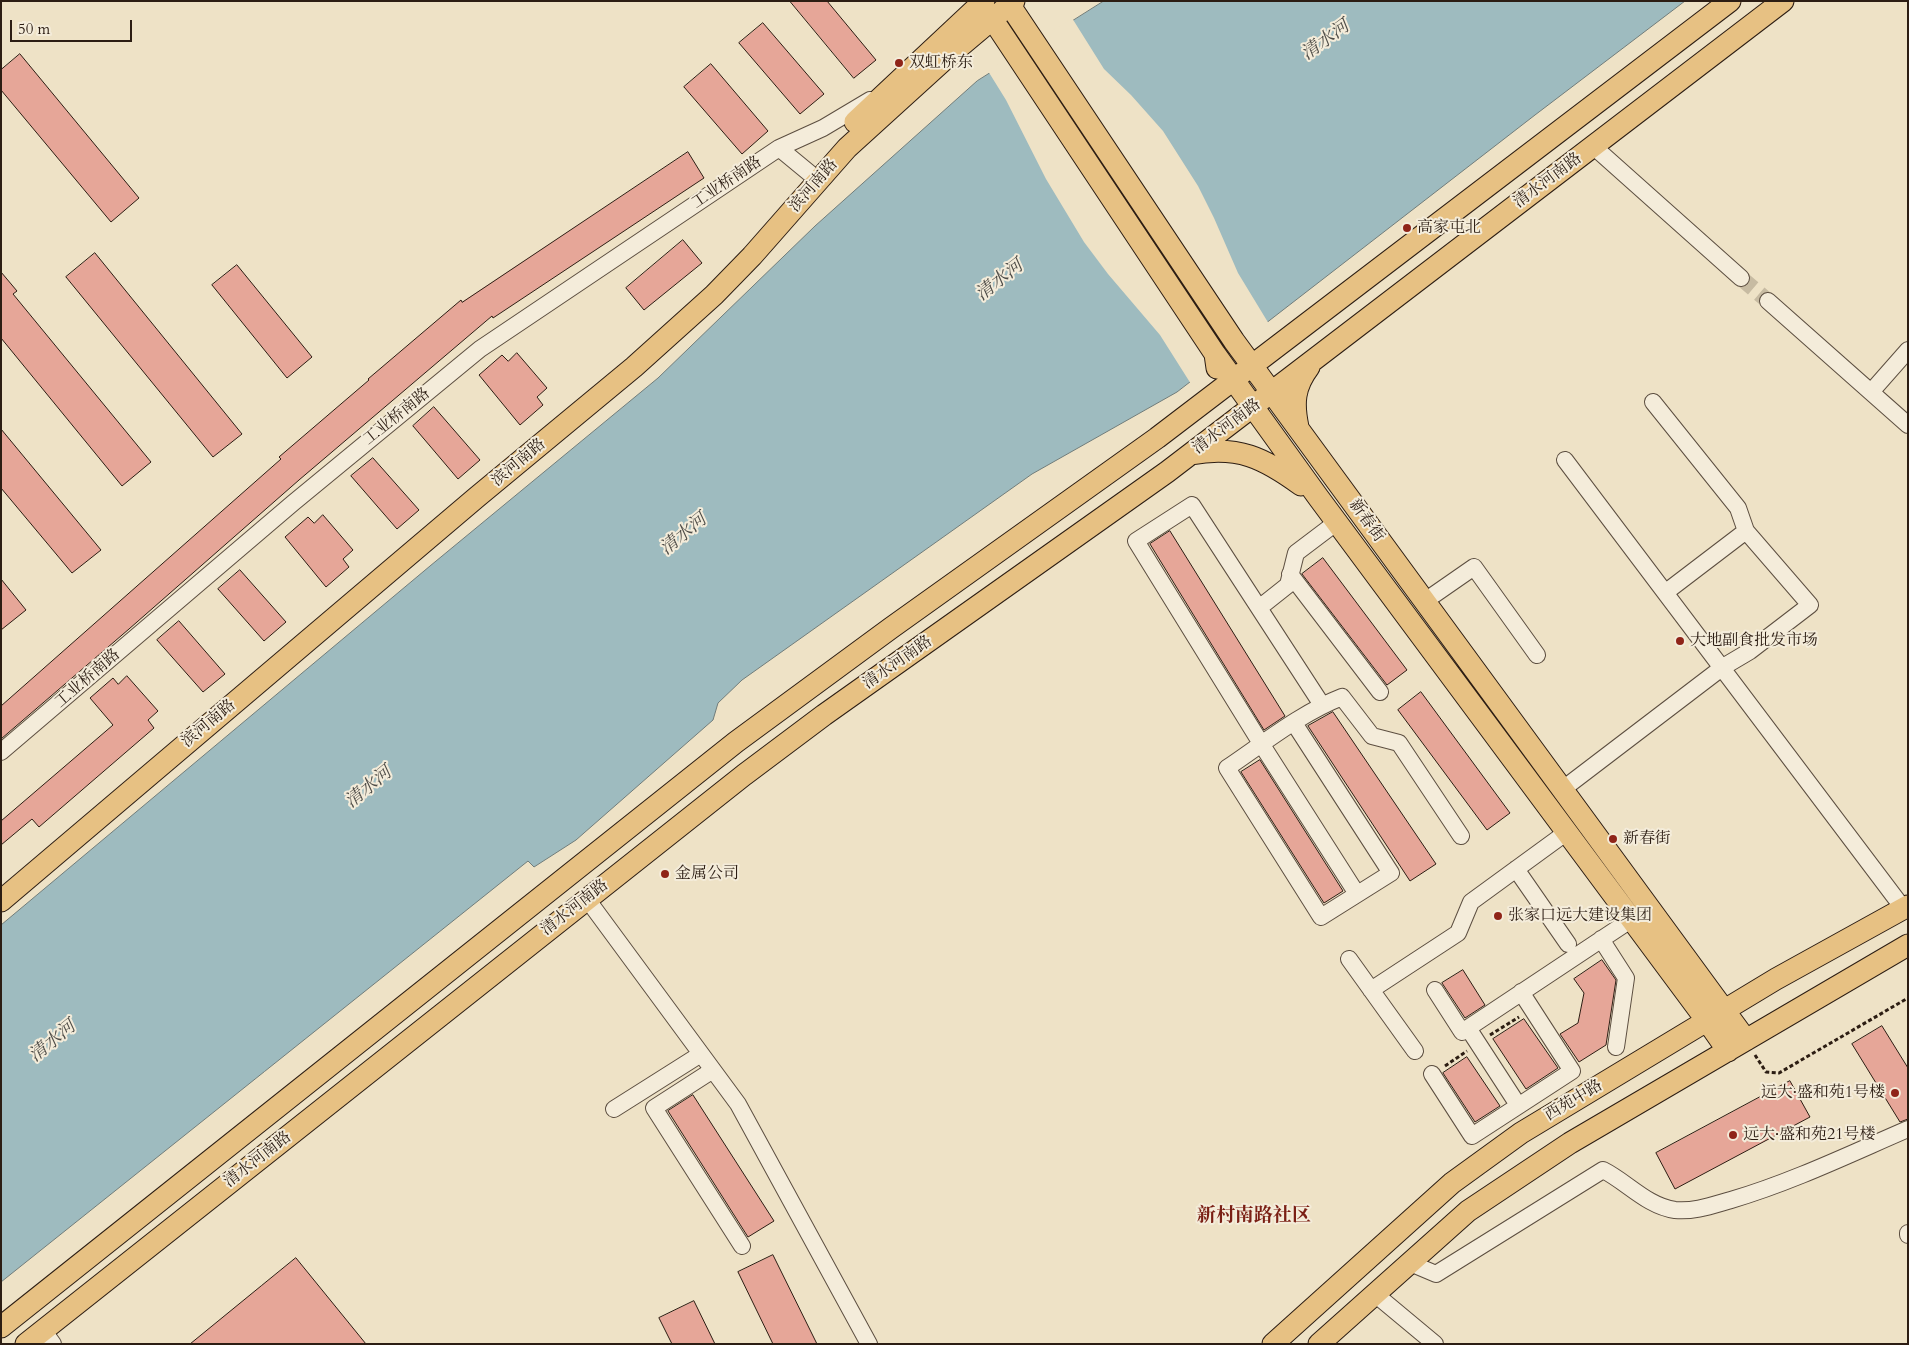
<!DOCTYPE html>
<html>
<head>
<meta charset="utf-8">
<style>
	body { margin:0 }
	#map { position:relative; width:1909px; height:1345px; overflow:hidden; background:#eee2c6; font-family:Cardo,serif }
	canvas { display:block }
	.frame { position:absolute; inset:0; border:2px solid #2c1d13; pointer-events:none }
	.scale { position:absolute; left:10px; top:20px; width:122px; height:22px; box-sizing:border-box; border:2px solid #2c1d13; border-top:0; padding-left:6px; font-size:15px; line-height:18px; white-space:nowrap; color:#2c1d13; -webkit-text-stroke:4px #f4ecda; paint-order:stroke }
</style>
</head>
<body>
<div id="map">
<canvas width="1909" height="1345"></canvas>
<div class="frame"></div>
<div class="scale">50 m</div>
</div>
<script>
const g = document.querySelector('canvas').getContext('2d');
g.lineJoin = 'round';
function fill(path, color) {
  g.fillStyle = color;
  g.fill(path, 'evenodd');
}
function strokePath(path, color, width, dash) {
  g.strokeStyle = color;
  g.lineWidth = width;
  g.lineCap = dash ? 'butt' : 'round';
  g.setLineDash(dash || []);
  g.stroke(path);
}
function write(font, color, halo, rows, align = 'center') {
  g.font = font + ' Cardo,"Noto Serif SC",serif';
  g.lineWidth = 4;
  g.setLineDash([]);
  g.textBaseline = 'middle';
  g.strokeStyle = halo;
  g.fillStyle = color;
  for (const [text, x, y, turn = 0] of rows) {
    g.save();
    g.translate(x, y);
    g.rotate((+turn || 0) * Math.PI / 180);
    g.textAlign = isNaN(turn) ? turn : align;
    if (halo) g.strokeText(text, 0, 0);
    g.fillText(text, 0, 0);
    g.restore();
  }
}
const water = new Path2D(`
	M1104,1H1685L1535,115L1177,392L1032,474L742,680L718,703L713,720L576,840L534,867L528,861L1,1282V925L430,566L658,378L815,226L977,81Z`);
fill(water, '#9ebbbf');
strokePath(water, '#707c7a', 1);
fill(new Path2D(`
	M1072,18L1104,69L1131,95L1163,131L1198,186L1214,218L1238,273L1269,324L1191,384L1160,335L1108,274L1084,242L1046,179L1006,100L988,71Z`), '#eee2c6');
const building = new Path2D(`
	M790,1H827L876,60L854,78Z
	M763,23L824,94L800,114L739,43Z
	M20,54L139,198L111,222L1,90V70Z
	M711,64L768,131L742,154L684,87Z
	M688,152L704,178L493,318L492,316L299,480L129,629L1,739V706L281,459L279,457L369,380L368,379L461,300L462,302Z
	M683,240L702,263L644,310L626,288Z
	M95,253L242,434L213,457L66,277Z
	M237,265L312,357L287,378L212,285Z
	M1,272L17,291L13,294L151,462L122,486L1,338Z
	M517,353L547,388L537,397L543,405L520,425L479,375L502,355L508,361Z
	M434,407L480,460L458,479L413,426Z
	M1,429L101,550L72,573L1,488Z
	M373,458L419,510L397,529L351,476Z
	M323,515L353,550L343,559L349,567L326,587L285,537L308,517L314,523Z
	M1170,531L1285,716L1264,730L1150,544Z
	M1323,558L1407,670L1387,685L1302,574Z
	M240,570L286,622L264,641L218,589Z
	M1,579L26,610L1,630Z
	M179,621L225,674L203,692L157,640Z
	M127,676L158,711L148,720L154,728L39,827L32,819L1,845V821L113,725L90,698L113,678L118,684Z
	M1421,692L1510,813L1487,830L1398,710Z
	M1333,712L1436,864L1410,881L1308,726Z
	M1260,760L1343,891L1324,903L1241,772Z
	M1602,960L1616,980L1606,1045L1579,1062L1560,1034L1578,1023L1584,993L1574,979Z
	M1463,970L1485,1005L1465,1018L1442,983Z
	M1524,1019L1558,1068L1526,1089L1493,1039Z
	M1882,1026L1908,1068V1119L1900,1122L1852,1044Z
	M1467,1057L1500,1106L1475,1122L1443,1073Z
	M1790,1081L1810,1117L1675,1189L1656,1153Z
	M693,1095L774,1221L748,1237L668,1111Z
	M773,1255L817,1344H773L738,1272Z
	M296,1258L366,1344H190L261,1286Z
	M694,1301L715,1344H672L659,1318Z`);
fill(building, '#e6a698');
strokePath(building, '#2c1d13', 1);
strokePath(new Path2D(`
	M1741,278L1768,301`), '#c7bba2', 16, [16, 8]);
const minor = new Path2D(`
	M1593,146L1741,278
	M779,148L823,128L870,100
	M1768,301L1908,425
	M1871,392L1908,350
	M1653,402L1738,508L1746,531
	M1565,460L1903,908
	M1290,574L1380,692
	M1425,601L1474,567L1537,655
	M1259,608L1288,585L1296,553L1337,522
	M1322,705L1192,505L1136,541L1262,745L1357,894
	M1294,723L1391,873L1321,917L1227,768C1264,743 1301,713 1342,697L1372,736L1399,743L1461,836
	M1,752L293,503L480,349L779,148L819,181
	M1563,789L1723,667L1750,651L1810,605L1746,531L1666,592
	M1516,869L1568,944
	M587,899L738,1104L869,1344
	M1601,939L1626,978L1616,1047
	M1349,959L1415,1051
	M1371,990L1458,933L1471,902L1567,832
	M1435,990L1462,1032L1468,1028
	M713,1070L654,1108L742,1246
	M1432,1074L1472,1136L1572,1071L1521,992
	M1518,1105L1468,1028L1632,919
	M614,1109L701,1054
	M1908,1233V1235
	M1410,1263L1436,1274L1603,1170C1627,1182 1647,1206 1675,1210C1694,1212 1713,1205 1731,1200C1792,1182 1850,1154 1908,1129
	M1375,1294L1435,1344
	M43,1330L53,1344`);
const major = new Path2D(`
	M1007,1L1234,341L1746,1040
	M983,9L993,20L1215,354L1217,368
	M855,122L984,1
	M1215,354L1318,497L1707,1021L1728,1051
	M1298,427C1293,403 1294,387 1309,367
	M1191,454C1238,445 1264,458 1301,485
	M1,901L477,497L634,367L714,295L752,256L847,148L945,59L1014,1
	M1,1327L736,742L891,628L1157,438L1730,1
	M26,1344L744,775L824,715L1167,472L1783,1
	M1273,1344L1452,1183L1521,1133L1776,979L1908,906
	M1319,1344L1468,1211L1570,1143L1908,945`);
strokePath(minor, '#5c4e40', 18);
strokePath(major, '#2c1d13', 23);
strokePath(new Path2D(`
	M1490,1035L1519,1017
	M1755,1055L1766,1072L1779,1073L1908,998
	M1445,1066L1467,1051`), '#2c1d13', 3, [4, 2.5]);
strokePath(minor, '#f4ecda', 16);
strokePath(major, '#e7c183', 21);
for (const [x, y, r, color] of [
	[899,63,5,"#8f2418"],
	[1407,228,5,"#8f2418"],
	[1680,641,5,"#8f2418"],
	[1613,839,5,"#8f2418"],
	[665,874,5,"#8f2418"],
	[1498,916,5,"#8f2418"],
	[1895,1093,5,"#8f2418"],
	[1733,1135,5,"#8f2418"]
]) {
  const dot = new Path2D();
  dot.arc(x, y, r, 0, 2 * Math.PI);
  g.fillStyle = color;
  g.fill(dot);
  strokePath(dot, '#f4ecda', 2);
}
write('16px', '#2c1d13', '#f4ecda', [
	["双虹桥东",909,63],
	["高家屯北",1417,228],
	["大地副食批发市场",1690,641],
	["新春街",1623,839],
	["金属公司",675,874],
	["张家口远大建设集团",1508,916],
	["远大·盛和苑1号楼",1885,1093,"right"],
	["远大·盛和苑21号楼",1743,1135]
], 'left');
write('16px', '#2c1d13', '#f4ecda', [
	["清水河南路",1548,181,-37],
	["工业桥南路",727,183,-34],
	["滨河南路",814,186,-49],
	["工业桥南路",397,417,-39],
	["清水河南路",1227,427,-37],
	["滨河南路",519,463,-40],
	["新春街",1366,521,54],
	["清水河南路",898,663,-35],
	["工业桥南路",88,679,-41],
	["滨河南路",209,724,-40],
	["清水河南路",575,908,-38],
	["西苑中路",1574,1101,-31],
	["清水河南路",258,1160,-38]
]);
write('italic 18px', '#4e4c47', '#f4ecda', [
	["清水河",1326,41,-36],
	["清水河",1000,281,-38],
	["清水河",684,535,-39],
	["清水河",369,788,-39],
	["清水河",53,1042,-39]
]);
write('bold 19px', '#7a1f14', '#f4ecda', [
	["新村南路社区",1254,1217]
]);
</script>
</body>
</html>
